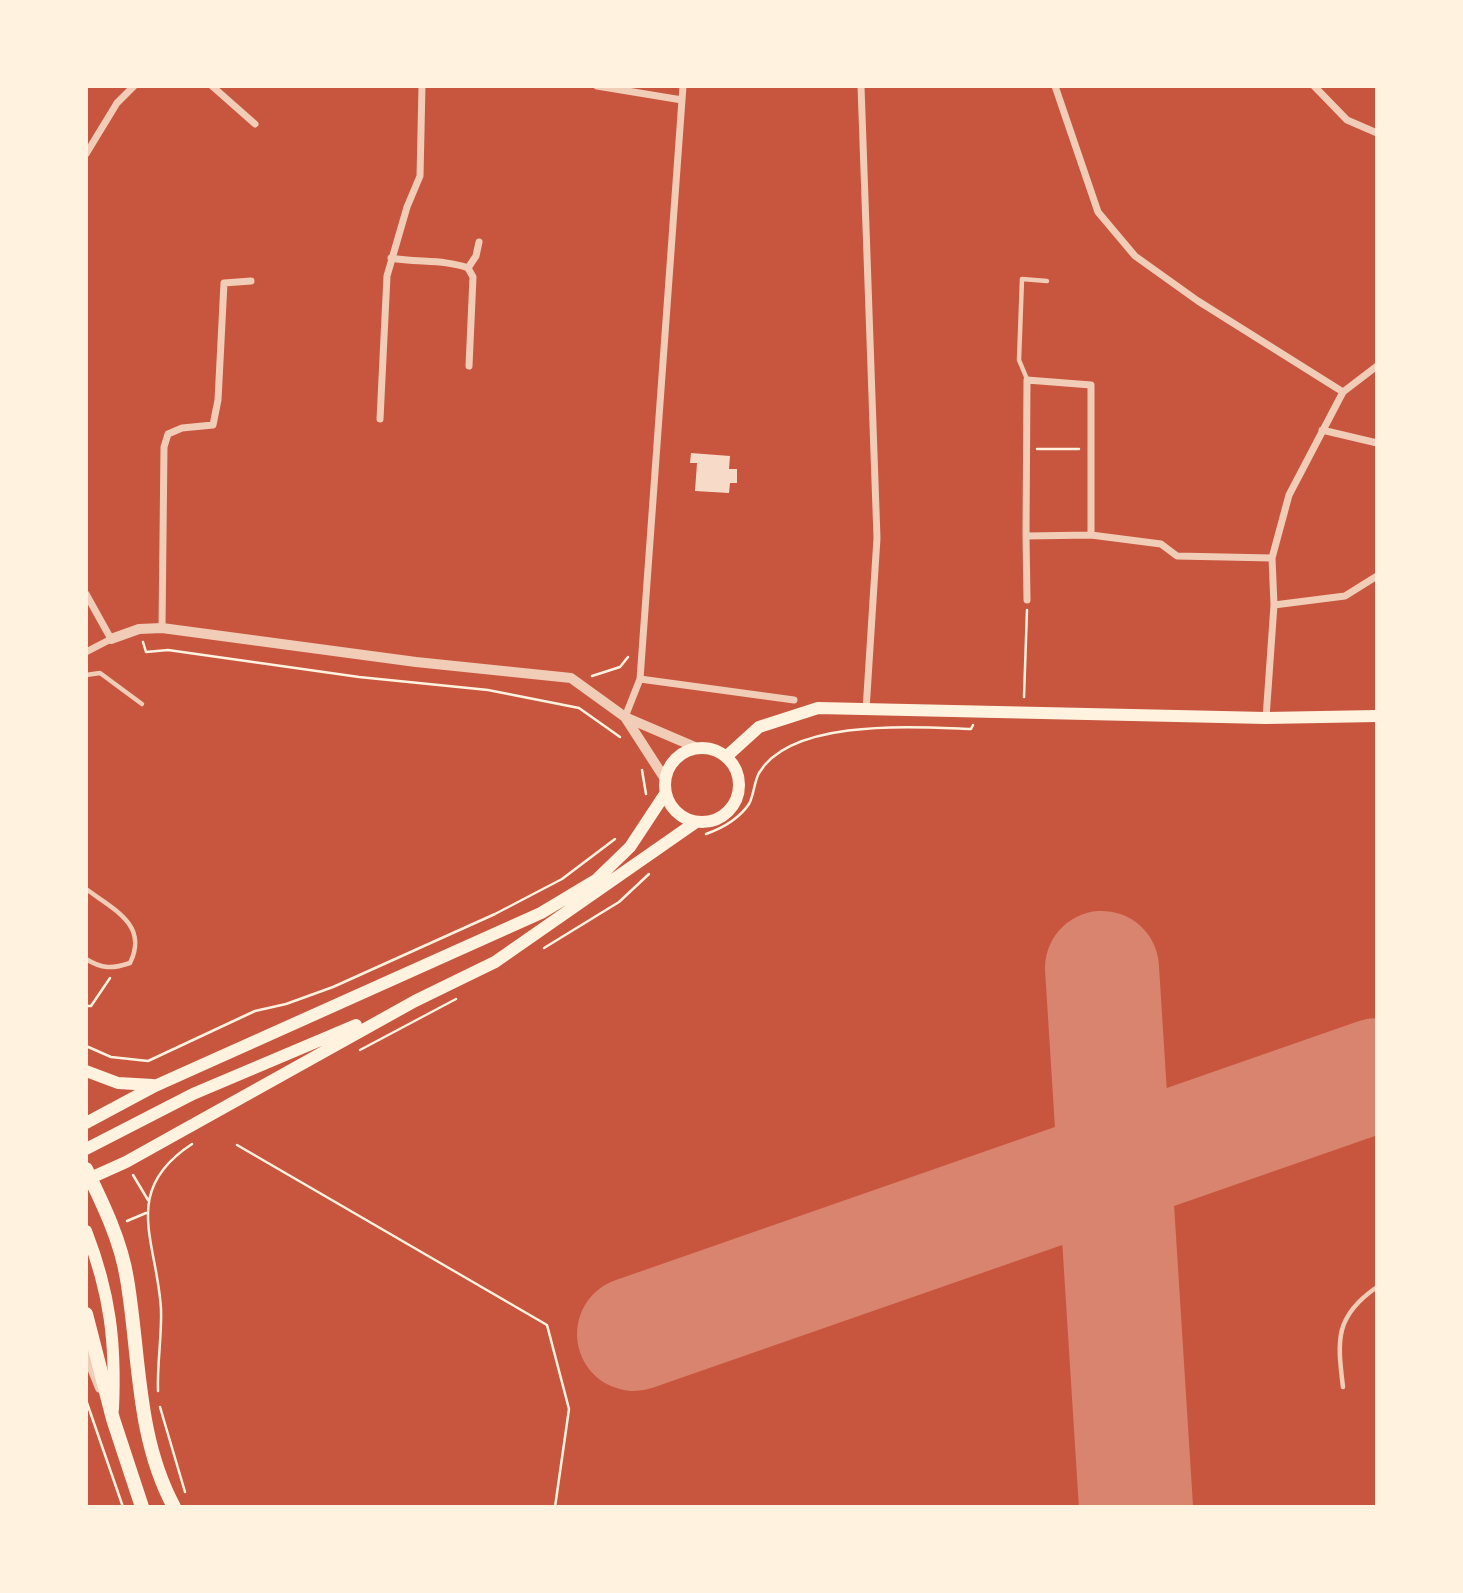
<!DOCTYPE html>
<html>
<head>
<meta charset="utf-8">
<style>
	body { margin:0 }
	#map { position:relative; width:1463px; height:1593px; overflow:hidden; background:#c8553d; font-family:Signika,sans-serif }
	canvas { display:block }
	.frame { position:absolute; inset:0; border:88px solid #fff3e0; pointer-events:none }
</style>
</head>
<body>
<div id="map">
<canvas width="1463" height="1593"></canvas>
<div class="frame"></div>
</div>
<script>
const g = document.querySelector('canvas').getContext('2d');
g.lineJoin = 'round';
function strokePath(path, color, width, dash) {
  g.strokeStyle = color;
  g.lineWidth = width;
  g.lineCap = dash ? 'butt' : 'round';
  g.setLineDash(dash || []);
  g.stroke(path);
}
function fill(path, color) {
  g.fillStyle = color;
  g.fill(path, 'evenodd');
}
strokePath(new Path2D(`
	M1102,968L1136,1507
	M634,1334L1377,1075`), '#d8846e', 114);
fill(new Path2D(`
	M691,453L730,456L729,469H737V483H730L729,493L695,491L697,463H690Z`), '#f7dbc8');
strokePath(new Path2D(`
	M1037,449H1079
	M143,642L146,652L168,650L359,677L488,690L579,708L620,737
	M592,676L620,667L628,657
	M1024,697L1027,610
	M642,770L646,794
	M706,834C723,828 738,820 749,804C754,795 754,782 759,773C792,718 915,727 971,729L973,725
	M544,948L619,902L649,874
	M86,1006H91L110,978
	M86,1046L111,1057L148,1061L255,1011L286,1004L333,987L495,914L562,879L615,839
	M360,1050L456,999
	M237,1145L547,1325L569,1409L555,1507
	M133,1175L148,1200
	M127,1221L146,1213
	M158,1391C157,1363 162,1336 161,1309C157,1241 120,1191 192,1144
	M86,1400L123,1507
	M160,1407L185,1492`), '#fff3e0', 2.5);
strokePath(new Path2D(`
	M1027,379L1019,360L1022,279L1047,281
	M86,675L100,673L142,704
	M86,889C113,909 149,925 130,963C112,969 102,969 86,959
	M1343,1387C1337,1339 1335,1316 1377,1287`), '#f1ccb7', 4.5);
strokePath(new Path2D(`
	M212,86L255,124
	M597,86L682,100
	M861,86L877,538L866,710
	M1055,86L1098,212L1135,256L1198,301L1343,392
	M1314,86L1347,120L1377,133
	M86,154L117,103L134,86
	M391,258C417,263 444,259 468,268
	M469,366L473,277L468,268L476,256L479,242
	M380,419L387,276L407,207L420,176L422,86
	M1322,430L1377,443
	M1091,535V385L1027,380L1026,536L1091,535L1161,544L1177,556L1272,558
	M1026,536L1027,600
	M86,594L111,639L86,652
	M1274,605L1345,596L1377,576
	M162,628L164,447L168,434L182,428L213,425L218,400L224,283L251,281
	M640,679L794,700
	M625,717L640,679L683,86
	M1266,718L1274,605L1272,558L1289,495L1343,392L1377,366`), '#f1ccb7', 7);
strokePath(new Path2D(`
	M111,639L139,629L162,628L416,662L571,678L625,717L695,747
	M625,717L665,779
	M86,1353L100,1388`), '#f1ccb7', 10);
strokePath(new Path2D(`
	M665 785a37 37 0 1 1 74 0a37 37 0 1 1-74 0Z
	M727,756L759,727L818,708L1266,718L1377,716
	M86,1071L118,1083L153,1085
	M86,1123L155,1086L541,913L596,880L630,847L665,794
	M86,1149L193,1094L356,1025
	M86,1180L126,1162L415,1001L495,962L696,822
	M86,1231C110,1293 116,1342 113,1409`), '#fff3e0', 12);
strokePath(new Path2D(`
	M86,1169C103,1204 121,1241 127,1279C140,1356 136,1437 174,1507
	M86,1314L113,1419L142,1507`), '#fff3e0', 14);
</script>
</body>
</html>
